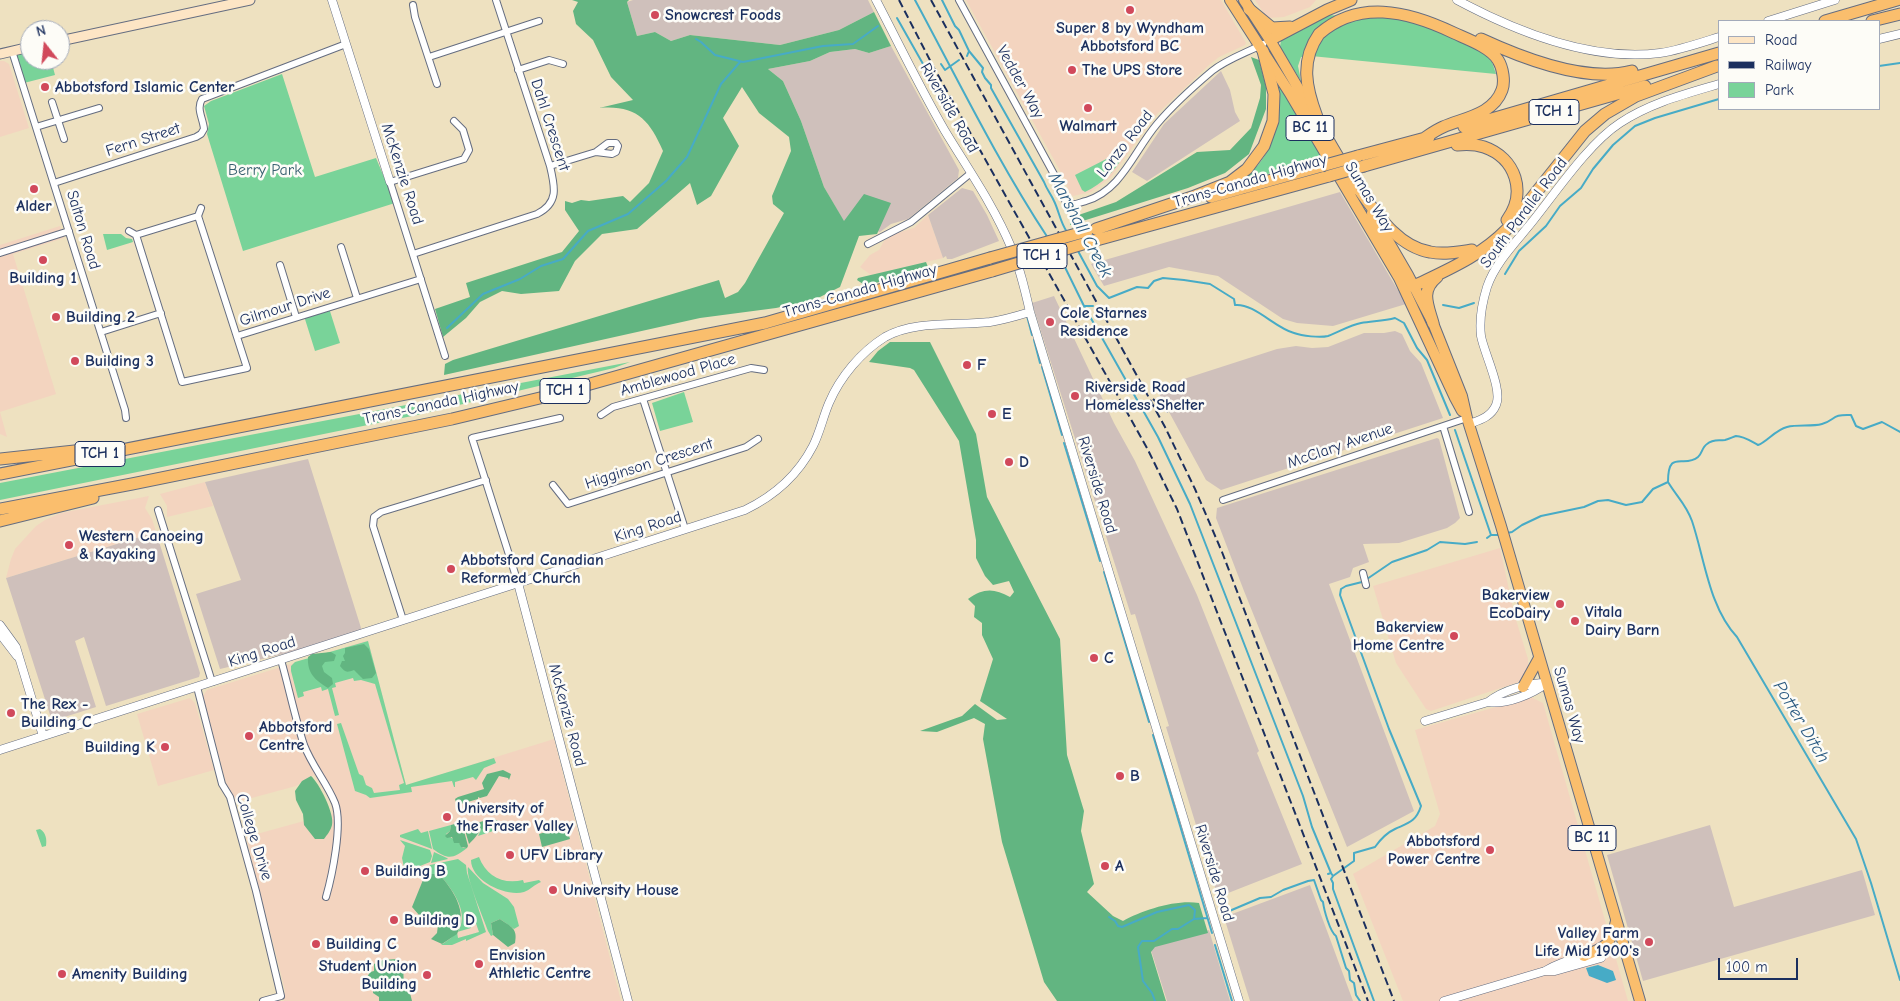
<!DOCTYPE html>
<html>
<head>
<meta charset="utf-8">
<style>
	body { margin:0 }
	#map { position:relative; width:1900px; height:1001px; overflow:hidden; background:#eee1c0; font-family:"Comic Neue",sans-serif }
	canvas { display:block }
	.legend { position:absolute; left:1718px; top:20px; width:162px; height:90px; box-sizing:border-box; background:#fdfcf7; border:1px solid #a3aaba; margin:0; padding:6px 9px; list-style:none; font-size:15px; color:#1b2f5e }
	.legend li { display:flex; align-items:center; gap:10px; height:25px }
	.legend b { width:25px; border:1px solid #a3aaba }
	.north { position:absolute; left:20px; top:20px; width:50px; height:50px; box-sizing:border-box; background:#fdfcf7; border:1px solid #a3aaba; border-radius:50%; rotate:344deg; font-size:14px; font-weight:700; line-height:20px; text-align:center; color:#1b2f5e }
	.north::after { content:''; display:block; margin:auto; width:18px; height:22px; background:#d1495b; clip-path:polygon(50% 0,100% 100%,50% 72%,0 100%) }
	.scale { position:absolute; left:1718px; top:958px; width:80px; height:22px; box-sizing:border-box; border:2px solid #1b2f5e; border-top:0; padding-left:6px; font-size:15px; line-height:18px; white-space:nowrap; color:#1b2f5e; -webkit-text-stroke:4px #fdfcf7; paint-order:stroke }
</style>
</head>
<body>
<div id="map">
<canvas width="1900" height="1001"></canvas>
<ul class="legend">
<li><b style="height:6px;background:#fde5c5"></b>Road</li>
<li><b style="height:6px;background:#1b2f5e"></b>Railway</li>
<li><b style="height:14px;background:#79d399"></b>Park</li>
</ul>
<div class="north">N</div>
<div class="scale">100 m</div>
</div>
<script>
const g = document.querySelector('canvas').getContext('2d');
g.lineJoin = 'round';
function fill(path, color) {
  g.fillStyle = color;
  g.fill(path, 'evenodd');
}
function strokePath(path, color, width, dash) {
  g.strokeStyle = color;
  g.lineWidth = width;
  g.lineCap = dash ? 'butt' : 'round';
  g.setLineDash(dash || []);
  g.stroke(path);
}
function write(font, color, halo, rows, align = 'center') {
  g.font = font + ' "Comic Neue",sans-serif';
  g.lineWidth = 5;
  g.setLineDash([]);
  g.textBaseline = 'middle';
  g.strokeStyle = halo;
  g.fillStyle = color;
  for (const [text, x, y, turn = 0] of rows) {
    g.save();
    g.translate(x, y);
    g.rotate((+turn || 0) * Math.PI / 180);
    g.textAlign = isNaN(turn) ? turn : align;
    if (halo) g.strokeText(text, 0, 0);
    g.fillText(text, 0, 0);
    g.restore();
  }
}
fill(new Path2D(`
	M966,0H1221L1246,43L1245,45L1219,57L1209,65L1155,116L1111,177L1091,192L1073,196L1070,194L1064,178Z
	M1255,0H1316L1310,7L1284,17L1267,18Z
	M0,61H4L9,64L29,128L0,137Z
	M928,215L943,258L871,275L860,267L870,255L879,250L884,241L894,234L914,228Z
	M60,226L64,238L13,254L56,394L0,412L7,437L0,434V245Z
	M205,482L213,506L167,517V506L160,494Z
	M149,496L145,508L152,519L156,532L6,578L11,559L15,549L36,526L45,520L61,513Z
	M1500,548L1514,613L1528,659V670L1519,682L1431,711L1426,709L1396,663L1373,586Z
	M368,640L406,785L554,739L621,1001H284L285,990L246,837L333,813L330,800L314,775L296,786L237,802L226,783L203,696L207,690Z
	M1531,697L1543,703L1628,1001H1403L1353,874L1435,826L1440,814L1415,730Z
	M190,698L195,703L214,770L158,786L137,714Z`), '#f3d4bf');
fill(new Path2D(`
	M633,0H868L874,12L839,30L780,45L690,35L671,41L655,32L637,36L627,2Z
	M891,46L959,170L958,178L908,219L891,224L880,232L844,222L824,187L801,121L783,81L768,69L810,61L830,52L855,49L869,53Z
	M1221,71L1230,90L1235,112L1240,121L1147,181L1132,172L1164,124Z
	M962,188L973,191L987,215L999,241L952,259H947L946,256L943,258L928,215Z
	M1340,192L1406,304L1333,326L1297,323L1283,319L1218,276L1169,267L1104,286L1091,264Z
	M1054,296L1114,423L1135,461L1197,595L1259,751L1257,753L1302,864L1218,897L1166,727L1169,726L1135,614L1131,615L1032,303Z
	M1395,331L1402,334L1410,351L1421,363L1443,418L1221,490L1206,480L1156,388L1277,349L1296,346L1312,348L1328,347L1364,333H1384Z
	M1437,438L1439,439L1460,518L1455,523L1447,528L1399,543L1363,544L1369,562L1353,568L1350,577L1329,584L1414,811L1347,847L1244,591L1216,518L1217,508Z
	M308,459L362,631L313,647L220,669L196,594L241,580L205,482Z
	M156,532L200,673L199,677L106,706L84,637L75,641L96,707L52,721L6,578Z
	M1710,825L1734,907L1862,870L1875,915L1643,981L1607,855Z
	M1310,885L1353,1001H1250L1224,917Z
	M1209,930L1230,1001H1167L1150,947Z`), '#cfc0bb');
fill(new Path2D(`
	M1388,8L1483,52L1492,62L1496,74L1311,56L1301,57L1298,66L1301,81L1280,47L1281,40L1327,15L1345,16Z
	M30,48V60H51L55,75L24,83L13,52Z
	M282,74L315,177L376,158L395,203L243,251L207,134L209,124L204,106L211,101Z
	M1278,83L1323,158L1233,184C1241,178 1251,172 1258,165C1278,142 1277,111 1278,83Z
	M1120,152L1124,155C1115,171 1102,184 1085,192L1082,190L1075,175Z
	M103,234H121L126,238L132,239L133,242L107,250Z
	M329,308L340,343L315,351L304,316Z
	M630,362L614,368L417,415L0,500V483Z
	M684,392L693,422L660,431L652,403Z
	M368,641L406,785L494,758L496,763L484,768L476,780L473,777L455,782V787H454L452,781L411,787L412,792L370,798L366,795L355,791L337,724L341,723L359,774L363,776L366,785L372,788L374,793L400,790L399,785L404,783L375,684L361,680L354,681L353,678L335,683L336,687L332,688L339,715L335,716L328,689L322,691L321,687L303,692L304,696L298,698L291,671V666L295,662Z
	M451,825L450,831L446,834L459,843L463,848H467C453,859 448,860 433,849L429,831Z
	M487,825L501,826L502,828L478,836L482,828Z
	M40,829C46,833 47,839 46,846L42,847L36,830Z
	M418,829L421,833L428,831L432,849L400,837V835Z
	M400,840L430,850L432,856L430,862L405,872L402,858L405,846Z
	M434,852L447,858L448,859L431,863Z
	M479,857C486,876 503,885 523,880L524,883L539,880L541,882C535,884 530,890 524,892C506,897 471,881 471,860Z
	M458,859L466,865L467,873L486,932L466,941V939L452,945H441C447,941 455,936 459,930C469,910 451,888 439,874L425,875L430,865ZM472,912L479,932L458,938L457,932L471,928L466,914Z
	M468,867L483,883L508,899L514,907L519,926L514,929L500,919L491,923L493,935L491,936L488,931C484,919 465,876 468,867Z`), '#79d399');
fill(new Path2D(`
	M572,0H629L627,2L637,36L655,32L671,41L690,35L780,45L839,30L874,12L891,46L869,53L855,49L830,52L810,61L768,69L783,81L801,121L824,187L844,221L864,194L891,203L877,234L859,236L840,287L814,300L776,308L700,318L444,375L445,364L453,360L719,280L725,298L738,292L745,283L784,213L773,204L772,196L791,151L789,137L759,113L742,87L723,118L739,146L711,196L697,205L690,183L637,229L602,234L575,261L559,291L521,294L502,291L480,302L466,318L443,337L435,309L470,297L466,283L562,252L579,231L565,210V201L572,203L581,200L589,201L623,196L630,202L649,183L663,151C649,119 636,105 599,108L633,100L611,77L593,40L576,24L573,11L578,2Z
	M1251,57L1259,60L1266,87V109L1249,154L1225,173L1188,188L1070,225V218L1116,202L1197,152L1230,150L1251,128L1260,98L1261,85Z
	M926,262L928,267L866,286L857,280L858,278Z
	M890,342H930L976,434L987,497L1060,639L1067,755L1084,811L1081,831L1094,884L1087,892L1113,916L1123,921C1142,910 1177,899 1199,903L1208,933L1155,947L1151,952L1166,1001H1057L1044,982L1002,842L983,739L985,724L974,718L937,732L920,731L962,716L975,704L997,720L1007,719L980,701L993,659L982,635V623L974,617L975,606L968,599C983,588 994,588 1010,597L1014,592L1009,581L993,585L985,576L976,558V540L959,441L914,370L910,368L869,362L878,351Z
	M364,644L369,649L376,673L372,678L363,679L354,670C346,673 345,672 340,666L342,661H345L343,656L345,653V648Z
	M331,652L336,655L334,661L325,662L322,666L324,672L332,678L333,684L328,688C315,680 307,673 308,657L312,654Z
	M503,770L511,774L509,780L508,778L499,776L487,796L480,798L478,797V799L457,805L455,799L458,797L484,789L482,783L487,774Z
	M311,776C319,783 335,814 332,825C331,830 327,835 324,839H315L304,825L303,814L296,800L295,791L302,781Z
	M493,818L501,823V826C476,826 485,829 469,844L464,827Z
	M458,823L459,827H463L468,846L467,848L461,847L459,843H454L452,837L447,838L445,836L450,831L451,825Z
	M566,826L570,839L542,847L539,834Z
	M431,874H439C454,891 468,912 457,934L442,944L431,939L437,933L438,925L427,924L412,907L425,875Z
	M500,919C511,927 518,928 515,943L508,947L493,935L491,923Z
	M397,959L403,963L404,989L410,993L412,1001H379V997L373,993V988L367,985L366,979L370,972L374,971V964L383,960Z`), '#62b581');
fill(new Path2D(`
	M1598,965L1613,971L1616,980L1607,983L1589,976L1586,968Z`), '#47abc6');
strokePath(new Path2D(`
	M915,0C958,80 998,162 1048,238
	M942,0L955,26L959,30L969,51L983,68L982,72L985,78L991,85V88L1044,182C1047,190 1051,194 1054,201C1059,211 1060,222 1067,232
	M897,18L927,71
	M696,39L701,42L715,55L743,62L823,46L853,44L878,26
	M967,56L969,51
	M941,64L945,70L959,60
	M1879,66L1900,63
	M1078,251L1097,286L1109,298L1137,287L1148,288L1154,281L1163,278L1184,280L1210,284L1234,299L1235,305C1254,303 1275,328 1294,333C1302,336 1320,338 1328,336C1339,332 1350,325 1361,323C1373,321 1384,321 1395,318L1404,323L1417,348L1427,360L1450,415
	M1059,255L1084,306H1093
	M1505,274L1519,251L1546,226L1560,206L1581,188L1593,169L1613,145L1635,126L1655,118L1719,99
	M1443,305L1459,308L1474,303
	M1084,306L1158,437L1190,504L1303,796L1312,827L1331,873
	M1027,316L1032,335
	M447,328L483,294L520,279L541,266L563,259L588,231L628,214L666,181L687,157L721,84L740,62
	M1034,340L1040,363
	M1042,367L1062,435
	M1455,430L1491,535
	M1064,443L1100,561
	M1668,482C1677,497 1686,504 1692,521C1705,560 1709,607 1737,637L1856,839L1871,883L1900,980
	M1668,482C1668,448 1684,469 1698,457C1702,454 1702,447 1707,444C1713,439 1718,441 1725,440C1729,439 1733,437 1736,436C1744,436 1752,442 1758,445C1767,442 1775,430 1787,427C1798,424 1811,427 1822,424C1836,420 1831,414 1851,415L1856,426L1863,429L1882,422L1900,432
	M1507,533L1512,532L1522,525L1541,516L1584,507L1598,501L1608,500L1626,505L1642,502L1653,489L1668,482
	M1491,535H1500
	M1487,538L1491,535
	M1104,572L1149,722
	M1367,579L1392,562L1427,550L1440,542L1465,544L1477,542
	M1153,735L1212,933
	M1328,874L1331,873L1333,876L1354,861V853L1375,847C1380,840 1386,833 1395,829C1408,823 1416,822 1421,806L1389,729L1340,595L1341,589L1346,586L1362,582
	M1333,876L1331,879L1333,883V889L1374,1001
	M1227,912L1260,898L1271,897L1283,890L1308,881L1314,880L1321,900L1323,902C1324,910 1330,932 1336,936L1346,968L1349,971L1350,980L1354,983L1356,995L1360,1001
	M1109,917L1115,921L1118,926L1122,927L1157,912L1189,905L1195,910L1194,919
	M1215,945L1232,1001
	M1155,1001L1152,993L1143,981L1138,947L1142,941H1154L1172,929H1178L1194,919L1207,918`), '#47abc6', 2);
const minor = new Path2D(`
	M959,0L1056,178C1060,186 1061,202 1071,204C1076,205 1081,202 1086,201C1122,190 1134,151 1157,124C1173,105 1193,87 1212,71C1227,59 1246,53 1263,44
	M413,5L415,17L437,84
	M12,51L125,410L126,418
	M429,57L539,21
	M518,70L549,60L563,64
	M52,102L64,139
	M36,127L99,108
	M550,166L596,152L608,143H616L618,146L616,152L612,154L596,152
	M54,183L196,137L201,134L204,129C203,118 196,109 202,99L346,44
	M198,216L201,208
	M129,231L136,235L182,382L247,368L198,216L136,235
	M868,244L911,222L971,173
	M341,247L357,298
	M0,253L69,231
	M413,254L537,214C559,203 555,187 550,166L496,0
	M280,265L296,317
	M101,332L161,313
	M237,336L421,279
	M445,356L390,182L464,159L469,150L463,130L454,121
	M643,399L685,529
	M601,415L613,407L751,368L764,370
	M1443,426L1469,512
	M553,485L568,504L746,447L758,439
	M1223,500L1467,418
	M158,510L212,682
	M1363,573L1366,585
	M518,583L472,438L560,418
	M403,620L373,526L374,517L381,512L486,480
	M281,660C289,688 295,718 304,745C312,766 327,783 335,803C343,824 332,876 326,897
	M197,687L222,784L230,797L256,891L281,996L263,1001`);
const tertiary = new Path2D(`
	M332,0L390,182
	M876,0C899,44 920,88 945,131C968,169 994,206 1011,247C1020,268 1025,290 1030,312L1239,1001
	M1457,0C1517,32 1591,62 1660,53C1680,50 1700,43 1719,37
	M1768,21L1835,0
	M1879,39L1900,34
	M1469,424C1480,420 1491,417 1496,405C1503,390 1484,353 1481,336C1479,319 1482,303 1487,287C1495,263 1516,242 1532,222C1556,192 1589,143 1620,123C1650,103 1685,94 1719,84
	M518,583L628,1001
	M0,625L16,647L43,736
	M0,634L17,656
	M1488,702C1507,705 1532,694 1547,683
	M1425,721L1488,702C1503,690 1528,683 1547,683
	M0,750L745,510C774,496 798,475 813,446C820,432 823,417 829,403C840,377 861,352 885,337C915,320 956,326 990,322C1003,320 1017,316 1030,312
	M1547,971H1555L1601,958
	M1444,1001L1545,971C1563,960 1604,949 1625,949`);
const secondary = new Path2D(`
	M60,41L250,0
	M0,54L30,47`);
const trunk = new Path2D(`
	M1230,0L1289,92L1399,278L1455,398L1462,411
	M1244,0L1270,40L1358,190
	M1372,213L1408,275L1433,323L1462,396L1467,418L1501,526L1640,1001
	M1523,687L1539,658
	M1584,956C1606,947 1611,945 1616,921`);
const motorway = new Path2D(`
	M1249,9L1272,28L1290,27
	M1825,21L1897,0
	M1872,21L1900,14
	M1481,39C1522,58 1587,83 1632,71
	M1270,40L1327,10L1351,0
	M1317,117C1306,88 1300,61 1319,34C1358,0 1406,10 1454,33C1467,39 1490,47 1498,60C1503,68 1505,82 1502,90C1493,115 1463,118 1443,127C1436,130 1429,135 1423,139
	M1464,127L1719,53
	M1457,145C1466,144 1475,144 1484,147C1516,158 1527,193 1507,220
	M1358,156L1429,137
	M1364,166L1645,86
	M1354,183C1374,209 1395,246 1430,252C1444,255 1459,252 1472,250
	M1211,197L1322,166
	M1096,229L1192,197L1230,182L1247,169L1264,146L1273,121L1274,94L1263,51
	M1093,241L1329,176
	M1404,286H1414C1447,270 1481,256 1507,229L1585,131L1605,114L1636,96L1717,66
	M1433,323C1428,305 1420,291 1437,277
	M0,459L93,449
	M0,474L765,323L990,258
	M0,509L132,484L452,419L544,397L992,271
	M0,521L93,498`);
strokePath(minor, '#656d80', 8);
strokePath(tertiary, '#656d80', 9);
strokePath(secondary, '#656d80', 11);
strokePath(trunk, '#656d80', 12);
strokePath(motorway, '#656d80', 13);
strokePath(minor, '#fff', 6);
strokePath(tertiary, '#fff', 8);
strokePath(secondary, '#fde5c5', 9);
strokePath(trunk, '#fabe6d', 10);
strokePath(motorway, '#fabe6d', 11);
strokePath(new Path2D(`
	M899,0L934,68L1147,448L1177,509L1368,1001
	M931,0L1165,427L1195,489L1222,552L1394,1001
	M1153,399L1168,412`), '#1b2f5e', 2, [8, 4]);
const motorwayBridge = new Path2D(`
	M1322,166L1358,156
	M1329,176L1364,166
	M990,258L1087,231
	M992,271L1093,241`);
strokePath(motorwayBridge, '#656d80', 13, []);
strokePath(motorwayBridge, '#fabe6d', 11);
for (const [x, y, r, color] of [
	[1130,10,5,"#d1495b"],
	[655,15,5,"#d1495b"],
	[1072,70,5,"#d1495b"],
	[45,87,5,"#d1495b"],
	[1088,108,5,"#d1495b"],
	[34,189,5,"#d1495b"],
	[43,260,5,"#d1495b"],
	[56,317,5,"#d1495b"],
	[1050,322,5,"#d1495b"],
	[75,361,5,"#d1495b"],
	[967,365,5,"#d1495b"],
	[1075,396,5,"#d1495b"],
	[992,414,5,"#d1495b"],
	[1009,462,5,"#d1495b"],
	[69,545,5,"#d1495b"],
	[451,569,5,"#d1495b"],
	[1560,604,5,"#d1495b"],
	[1575,621,5,"#d1495b"],
	[1454,636,5,"#d1495b"],
	[1094,658,5,"#d1495b"],
	[11,713,5,"#d1495b"],
	[249,736,5,"#d1495b"],
	[165,747,5,"#d1495b"],
	[1120,776,5,"#d1495b"],
	[447,817,5,"#d1495b"],
	[1490,850,5,"#d1495b"],
	[510,855,5,"#d1495b"],
	[1105,866,5,"#d1495b"],
	[365,871,5,"#d1495b"],
	[553,890,5,"#d1495b"],
	[394,920,5,"#d1495b"],
	[1649,942,5,"#d1495b"],
	[316,944,5,"#d1495b"],
	[479,964,5,"#d1495b"],
	[62,974,5,"#d1495b"],
	[427,975,5,"#d1495b"]
]) {
  const dot = new Path2D();
  dot.arc(x, y, r, 0, 2 * Math.PI);
  g.fillStyle = color;
  g.fill(dot);
  strokePath(dot, '#fdfcf7', 2);
}
for (const [x, y, w] of [
	[1554,112,50],
	[1310,128,48],
	[1042,256,50],
	[565,391,50],
	[100,454,50],
	[1592,838,48]
]) {
  const box = new Path2D();
  box.roundRect(x - w / 2, y - 12.5, w, 25, 4);
  g.fillStyle = '#fdfcf7';
  g.fill(box);
  strokePath(box, '#1b2f5e', 1);
}
write('bold 15px', '#1b2f5e', null, [
	["TCH 1",1554,112],
	["BC 11",1310,128],
	["TCH 1",1042,256],
	["TCH 1",565,391],
	["TCH 1",100,454],
	["BC 11",1592,838]
]);
write('bold 16px', '#1b2f5e', '#fdfcf7', [
	["Snowcrest Foods",665,15],
	["Super 8 by Wyndham",1130,28,"center"],
	["Abbotsford BC",1130,46,"center"],
	["The UPS Store",1082,70],
	["Abbotsford Islamic Center",55,87],
	["Walmart",1088,126,"center"],
	["Alder",34,206,"center"],
	["Building 1",43,278,"center"],
	["Cole Starnes",1060,313],
	["Residence",1060,331],
	["Building 2",66,317],
	["Building 3",85,361],
	["F",977,365],
	["Riverside Road",1085,387],
	["Homeless Shelter",1085,405],
	["E",1002,414],
	["D",1019,462],
	["Western Canoeing",79,536],
	["& Kayaking",79,554],
	["Abbotsford Canadian",461,560],
	["Reformed Church",461,578],
	["Bakerview",1550,595,"right"],
	["EcoDairy",1550,613,"right"],
	["Vitala",1585,612],
	["Dairy Barn",1585,630],
	["Bakerview",1444,627,"right"],
	["Home Centre",1444,645,"right"],
	["C",1104,658],
	["The Rex -",21,704],
	["Building C",21,722],
	["Abbotsford",259,727],
	["Centre",259,745],
	["Building K",155,747,"right"],
	["B",1130,776],
	["University of",457,808],
	["the Fraser Valley",457,826],
	["Abbotsford",1480,841,"right"],
	["Power Centre",1480,859,"right"],
	["UFV Library",520,855],
	["A",1115,866],
	["Building B",375,871],
	["University House",563,890],
	["Building D",404,920],
	["Valley Farm",1639,933,"right"],
	["Life Mid 1900's",1639,951,"right"],
	["Building C",326,944],
	["Envision",489,955],
	["Athletic Centre",489,973],
	["Student Union",417,966,"right"],
	["Building",417,984,"right"],
	["Amenity Building",72,974]
], 'left');
write('16px', '#1b2f5e', '#fdfcf7', [
	["Vedder Way",1020,82,61],
	["Riverside Road",949,108,60],
	["Dahl Crescent",550,125,72],
	["Fern Street",143,140,-18],
	["Lonzo Road",1125,144,-52],
	["McKenzie Road",402,174,72],
	["Trans-Canada Highway",1250,181,-16],
	["Sumas Way",1369,197,59],
	["South Parallel Road",1524,213,-53],
	["Salton Road",83,230,73],
	["Trans-Canada Highway",860,291,-16],
	["Gilmour Drive",285,307,-18],
	["Amblewood Place",678,375,-16],
	["Trans-Canada Highway",441,403,-12],
	["McClary Avenue",1340,446,-19],
	["Higginson Crescent",649,464,-18],
	["Riverside Road",1097,485,73],
	["King Road",648,527,-18],
	["King Road",262,652,-18],
	["Sumas Way",1569,705,74],
	["McKenzie Road",567,715,75],
	["College Drive",254,837,73],
	["Riverside Road",1214,873,73]
]);
write('16px', '#376070', '#fdfcf7', [
	["Berry Park",265,170]
]);
write('italic 18px', '#2a5a82', '#fdfcf7', [
	["Marshall Creek",1080,225,62],
	["Potter Ditch",1801,722,59]
]);
</script>
</body>
</html>
